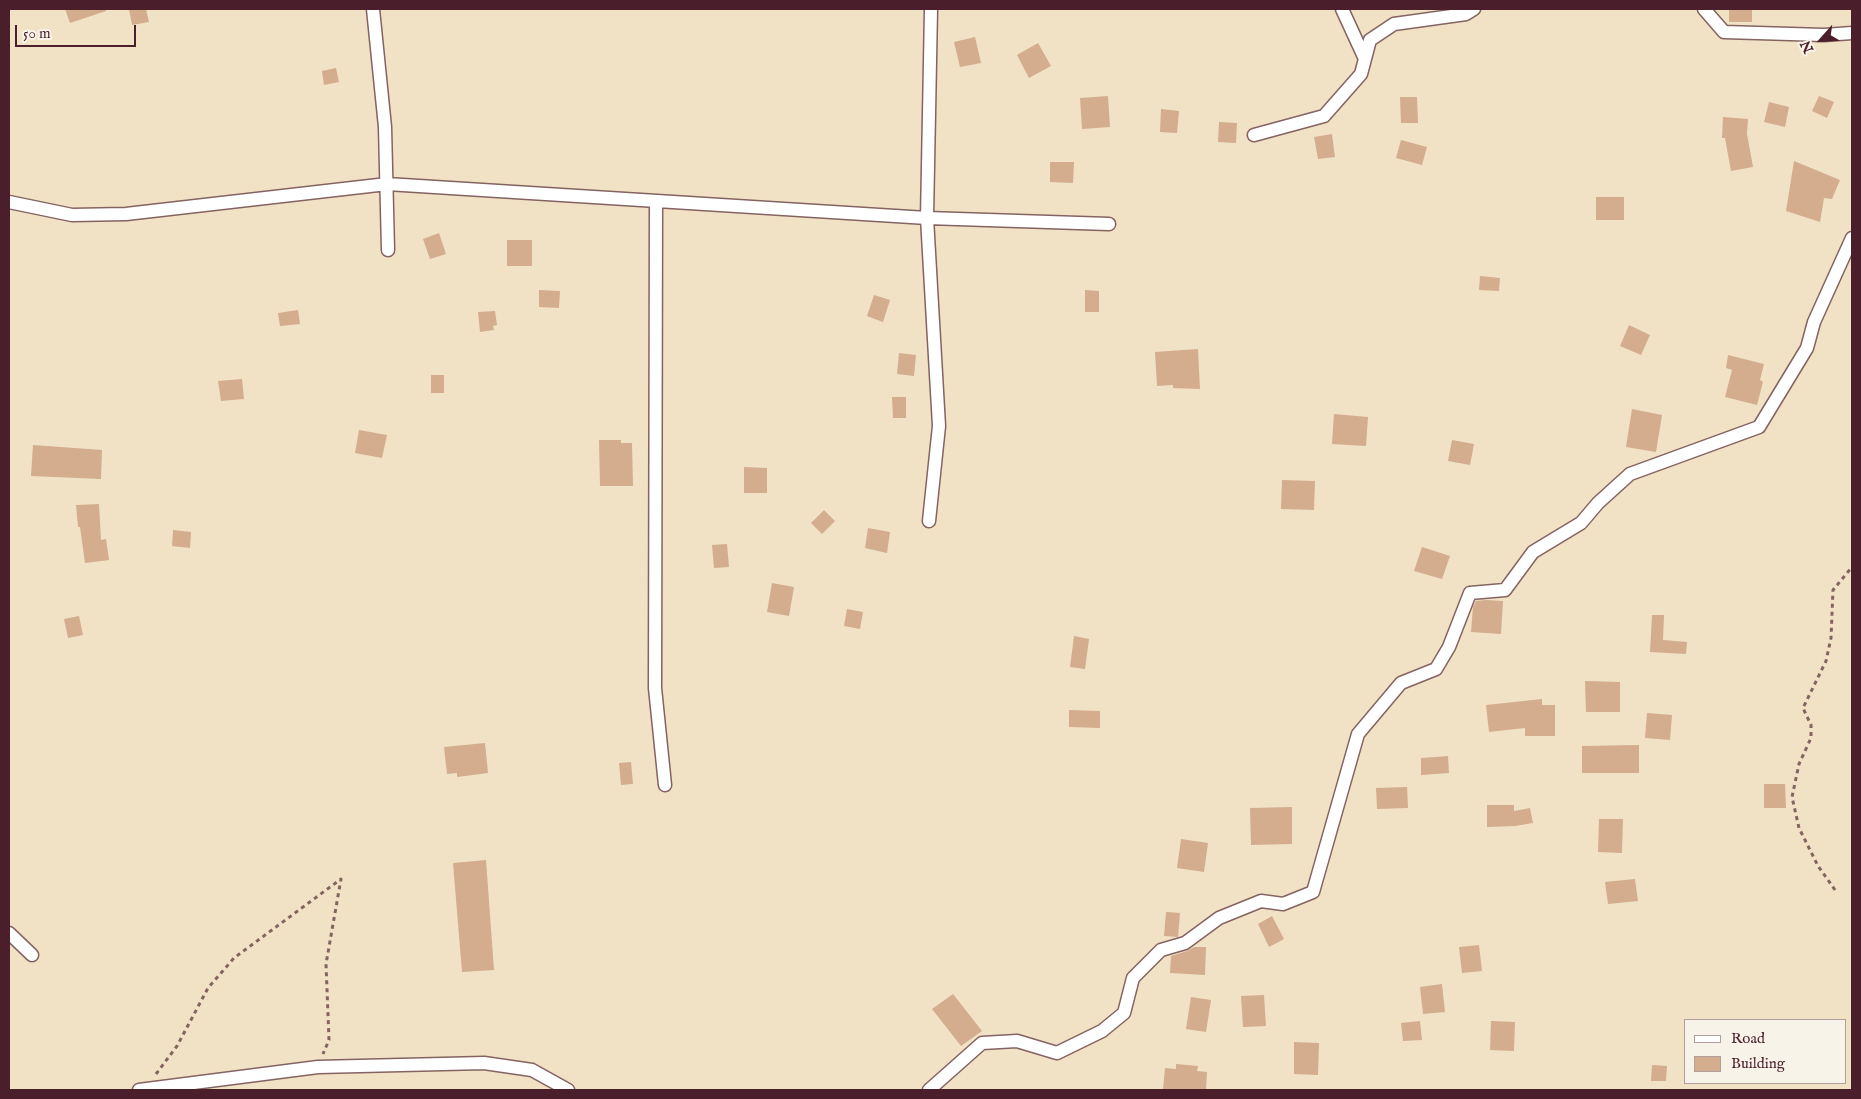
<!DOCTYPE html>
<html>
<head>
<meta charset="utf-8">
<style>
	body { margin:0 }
	#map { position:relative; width:1861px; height:1099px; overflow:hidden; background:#f1e2c5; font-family:"IM FELL English",serif }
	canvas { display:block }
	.frame { position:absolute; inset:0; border:10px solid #4a1f2b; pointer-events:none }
	.legend { position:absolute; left:1684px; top:1019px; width:162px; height:65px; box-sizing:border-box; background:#f7f3e8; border:1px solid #b29e9c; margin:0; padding:6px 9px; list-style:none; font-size:15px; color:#4a1f2b }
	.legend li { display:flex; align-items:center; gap:10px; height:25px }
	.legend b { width:25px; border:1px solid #b29e9c }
	.north { position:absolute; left:1796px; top:15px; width:50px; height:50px; -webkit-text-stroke:4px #f7f3e8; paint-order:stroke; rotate:244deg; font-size:14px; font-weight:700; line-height:20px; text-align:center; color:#4a1f2b }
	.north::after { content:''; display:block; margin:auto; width:18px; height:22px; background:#4a1f2b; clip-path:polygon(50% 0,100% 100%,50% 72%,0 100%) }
	.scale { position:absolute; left:15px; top:25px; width:121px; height:22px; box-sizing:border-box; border:2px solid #4a1f2b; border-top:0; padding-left:6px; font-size:15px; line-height:18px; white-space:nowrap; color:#4a1f2b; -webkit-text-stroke:4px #f7f3e8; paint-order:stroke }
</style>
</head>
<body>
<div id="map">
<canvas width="1861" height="1099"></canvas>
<div class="frame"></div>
<ul class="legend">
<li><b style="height:6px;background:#fff"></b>Road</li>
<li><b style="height:14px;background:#d4ac8e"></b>Building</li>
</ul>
<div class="north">N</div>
<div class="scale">50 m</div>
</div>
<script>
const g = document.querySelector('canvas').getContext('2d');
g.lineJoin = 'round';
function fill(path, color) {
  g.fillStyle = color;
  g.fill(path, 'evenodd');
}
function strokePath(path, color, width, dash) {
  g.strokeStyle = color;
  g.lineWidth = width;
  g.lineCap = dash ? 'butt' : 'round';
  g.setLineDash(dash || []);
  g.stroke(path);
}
fill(new Path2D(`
	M65,9H106V11L70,23Z
	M129,9H146L149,22L132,25Z
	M1729,9H1752V22H1729Z
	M975,37L981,63L960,67L954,42Z
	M1038,43L1051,66L1029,78L1017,55Z
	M336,68L339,82L324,85L322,71Z
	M1108,96L1110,127L1082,129L1080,98Z
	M1819,96L1834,102L1827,118L1812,111Z
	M1400,97H1417L1418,123H1401Z
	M1769,102L1789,107L1785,127L1764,122Z
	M1161,109L1179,111L1177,133L1160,132Z
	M1723,117L1748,119L1747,134L1753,167L1731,171L1725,138H1722Z
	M1219,122L1237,123L1236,143L1218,142Z
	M1332,134L1335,157L1318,159L1314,137Z
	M1401,140L1427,147L1422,165L1396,158Z
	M1794,161L1840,180L1832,199L1824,198L1820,222L1786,211Z
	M1050,162H1074L1073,183L1050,182Z
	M1596,197H1624V220H1596Z
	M439,233L446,254L430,259L423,239Z
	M507,240H532V266H507Z
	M1480,276L1500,278L1499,291L1479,290Z
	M539,290L560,291L559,308L539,307Z
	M1085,290L1099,291V312H1085Z
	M874,295L890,300L883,322L867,316Z
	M298,310L300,324L280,326L278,313Z
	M495,311L497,325L493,326L494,330L480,332L478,312Z
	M1629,325L1650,335L1641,355L1620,346Z
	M1198,349L1200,389L1173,388V385L1157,386L1155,352Z
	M899,353L916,355L914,376L897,374Z
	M1728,355L1764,364L1760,380L1763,382L1757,405L1725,397L1732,370L1726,368Z
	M431,375H444V393H431Z
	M242,379L244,399L221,401L218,381Z
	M892,397H906V418H893Z
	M1632,409L1662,415L1656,452L1626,447Z
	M1334,414L1368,417L1366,446L1332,444Z
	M359,430L387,435L382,458L355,453Z
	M599,440H621V443H632L633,486H600Z
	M1452,440L1474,444L1470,465L1448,461Z
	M33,445L102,450L101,479L31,476Z
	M744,467L767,468V493H744Z
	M1282,480L1315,481L1314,510L1281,509Z
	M99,504L101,540L106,539L109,560L85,563L80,527H78L76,505Z
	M824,510L835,521L822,534L811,523Z
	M868,528L890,532L887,553L865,548Z
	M173,530L191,532L190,548L172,546Z
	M727,544L729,567L714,568L712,545Z
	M1422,547L1450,556L1442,579L1414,571Z
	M772,583L794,587L789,616L767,612Z
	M1486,600L1503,601L1501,634L1471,632L1473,607L1476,601Z
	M847,609L863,612L860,629L844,626Z
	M1652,615H1664L1663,640L1687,642L1686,654L1650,652Z
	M79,616L83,635L68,638L64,619Z
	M1074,636L1089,639L1085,669L1070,667Z
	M1585,681L1620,682V712H1586Z
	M1542,699V705H1555V736H1525V728L1489,732L1486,705Z
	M1069,710L1100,711V728L1069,727Z
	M1647,713L1672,715L1670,740L1645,738Z
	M485,743L488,773L457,777V773L447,774L444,747Z
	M1639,745V773H1582V746Z
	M1448,756L1449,773L1421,775V758Z
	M631,762L633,784L621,785L619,763Z
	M1764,784H1785L1786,808H1764Z
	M1407,787L1408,808L1377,809L1376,788Z
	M1487,805H1514V811L1530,808L1533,823L1515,826L1487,827Z
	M1292,807V844L1251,845L1250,808Z
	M1599,819H1623L1622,853L1598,852Z
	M1181,839L1208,843L1204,872L1177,868Z
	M486,860L494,970L462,972L453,863Z
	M1635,879L1638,901L1608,904L1605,882Z
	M1166,912L1180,913L1178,937L1164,936Z
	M1272,916L1284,939L1269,947L1258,924Z
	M1479,945L1482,971L1462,973L1459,947Z
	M1194,947H1206L1205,975L1170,973L1171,956L1187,951Z
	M1442,984L1445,1012L1423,1014L1420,987Z
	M953,994L982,1031L961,1046L932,1009Z
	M1264,995L1266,1026L1243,1027L1241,996Z
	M1191,997L1211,1000L1206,1032L1186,1029Z
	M1420,1021L1422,1040L1403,1041L1401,1023Z
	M1491,1021L1515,1022L1514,1051L1490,1050Z
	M1294,1042L1319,1043L1318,1075L1294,1074Z
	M1176,1064L1198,1066L1197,1071L1207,1072L1206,1090H1163L1165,1068L1176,1069Z
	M1652,1065L1667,1066L1666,1081H1651Z`), '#d4ac8e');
const street = new Path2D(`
	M373,9L385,127L388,250
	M1342,9L1365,59
	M1704,9L1724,32L1824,35L1852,33
	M1254,135L1324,116L1361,74L1370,40L1394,24L1466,14L1474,9
	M656,201L655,688L665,785
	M9,202L72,215L126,214L387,184L927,218L1109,224
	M929,521L939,426L927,218L931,9
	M9,933L32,955
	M139,1090L318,1067L484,1063L532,1070L568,1090
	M929,1090L982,1043L1017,1041L1057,1053L1102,1031L1124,1013L1133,978L1161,950L1185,943L1219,918L1261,901L1283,904L1313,892L1358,734L1401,683L1436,669L1449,647L1470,593L1505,590L1533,552L1581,523L1598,503L1630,474L1759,427L1807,348L1814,322L1852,238`);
strokePath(street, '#846361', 15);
strokePath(new Path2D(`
	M1835,890L1818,866L1799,828L1792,797L1799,764L1811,738V725L1803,708L1826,661L1831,638L1833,590L1852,567
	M156,1074L177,1046L208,988L234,958L341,879L326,964L329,1040L323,1054`), '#846361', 3, [4, 4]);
strokePath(street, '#fff', 12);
</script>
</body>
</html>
